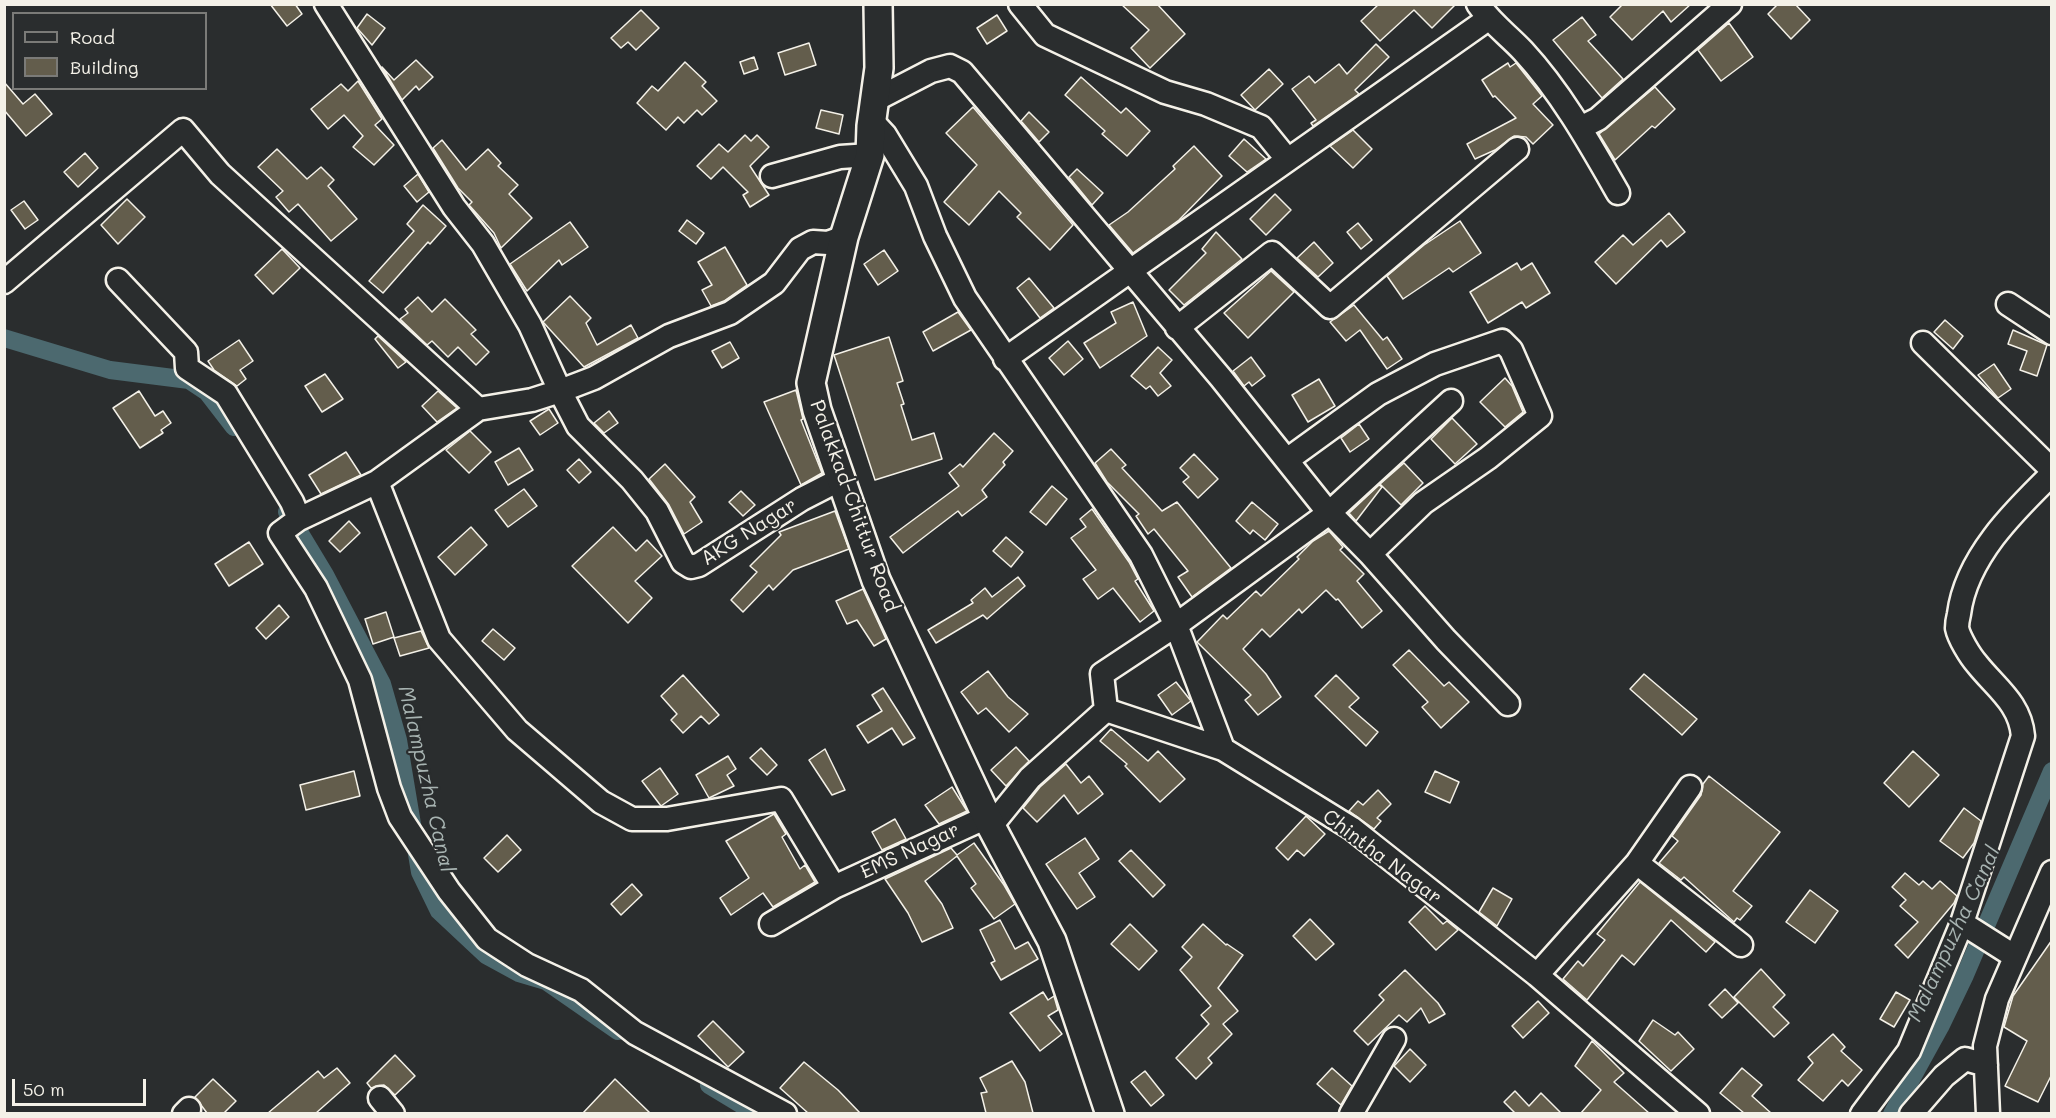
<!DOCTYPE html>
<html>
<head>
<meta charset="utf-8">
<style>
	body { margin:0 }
	#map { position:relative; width:2056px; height:1118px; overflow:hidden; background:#2a2d2e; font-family:Mali,sans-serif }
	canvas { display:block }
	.frame { position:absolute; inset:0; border:6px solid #f4f1e8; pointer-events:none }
	.legend { position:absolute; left:12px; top:12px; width:195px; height:78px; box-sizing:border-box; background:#2a2d2e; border:2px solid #7b7b78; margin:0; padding:8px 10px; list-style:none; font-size:18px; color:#f4f1e8 }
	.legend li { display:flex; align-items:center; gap:12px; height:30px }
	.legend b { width:30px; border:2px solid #7b7b78 }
	.scale { position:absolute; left:12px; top:1079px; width:134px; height:27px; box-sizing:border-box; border:3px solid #f4f1e8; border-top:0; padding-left:8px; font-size:18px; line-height:21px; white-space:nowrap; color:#f4f1e8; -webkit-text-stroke:4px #2a2d2e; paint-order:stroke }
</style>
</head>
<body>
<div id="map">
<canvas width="2056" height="1118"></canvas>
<div class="frame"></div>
<ul class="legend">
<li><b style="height:8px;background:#2a2d2e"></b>Road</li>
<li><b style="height:16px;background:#635d4c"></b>Building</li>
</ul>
<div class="scale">50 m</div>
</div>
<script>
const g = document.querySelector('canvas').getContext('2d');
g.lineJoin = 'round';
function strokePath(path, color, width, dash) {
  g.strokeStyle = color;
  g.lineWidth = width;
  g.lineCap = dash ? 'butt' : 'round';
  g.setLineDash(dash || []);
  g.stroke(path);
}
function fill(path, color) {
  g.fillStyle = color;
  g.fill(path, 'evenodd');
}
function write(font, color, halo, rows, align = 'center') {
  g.font = font + ' Mali,sans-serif';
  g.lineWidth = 4.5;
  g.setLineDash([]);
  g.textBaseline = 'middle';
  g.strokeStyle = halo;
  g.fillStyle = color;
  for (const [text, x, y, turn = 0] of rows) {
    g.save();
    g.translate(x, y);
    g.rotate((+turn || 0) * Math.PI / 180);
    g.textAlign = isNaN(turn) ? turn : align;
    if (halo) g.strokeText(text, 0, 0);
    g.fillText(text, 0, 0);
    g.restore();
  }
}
strokePath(new Path2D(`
	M4,338L110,370L189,380L207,392L234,427
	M287,512L325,575L382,684L398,740L420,872L439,911L486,955L519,973L546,981L618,1031
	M709,1085L757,1114
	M1892,1114L1940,1027L1965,975L2052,771`), '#4c696f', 18);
const building = new Path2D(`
	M270,4H295L302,14L287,26Z
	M1121,4H1157L1185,34L1150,68L1131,48L1149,30Z
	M1379,4H1456L1432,28L1414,10L1380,41L1361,21Z
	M1623,4H1691L1671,22L1663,11L1632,40L1610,17Z
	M1778,4H1795L1810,20L1791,39L1768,14Z
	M641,10L659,28L636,50L628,42L621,48L611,38Z
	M367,14L385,28L372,45L357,28Z
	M997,15L1007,31L987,44L977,28Z
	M1582,17L1596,35L1588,41L1623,79L1602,98L1553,40Z
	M1729,23L1753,57L1721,81L1698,50Z
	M809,43L816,65L785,75L778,53Z
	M1376,44L1389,57L1355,90L1359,94L1313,126L1311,123L1316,120L1292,89L1309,76L1315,83L1339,64L1347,74Z
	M754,57L758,69L744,74L740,62Z
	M416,60L433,77L419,90L416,86L402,100L382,67L394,80Z
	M685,62L706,82L702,86L717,101L702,115L697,110L684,123L678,117L666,130L637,103L652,86L658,91Z
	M1508,63L1510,67L1516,63L1539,92L1542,96L1533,104L1553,125L1533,144L1526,137L1514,136L1495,150L1475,159L1467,144L1516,118L1495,96L1493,97L1482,80Z
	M1269,69L1283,84L1255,110L1241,95Z
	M1081,77L1121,113L1126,108L1150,131L1127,156L1102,134L1105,131L1065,95Z
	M358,81L382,119L375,125L394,145L374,165L353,147L363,136L344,115L328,129L311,109L341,84L348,91Z
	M4,82L23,104L35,94L52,114L26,136L4,110Z
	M1655,87L1675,109L1655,128L1652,126L1615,160L1599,134Z
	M973,107L1073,225L1050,250L1017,217L1021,213L999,191L969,225L944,202L977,165L946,133Z
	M821,110L843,115L839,134L816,128Z
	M1029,112L1049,132L1039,142L1021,121Z
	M1353,130L1372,149L1353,168L1330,146Z
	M745,135L751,141L757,135L769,147L750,166L769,195L750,207L743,195L748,192L723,167L711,179L697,166L719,144L728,152Z
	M1244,139L1266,159L1247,172L1229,156Z
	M442,140L466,170L488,149L501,163L498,166L518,185L509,194L532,218L501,248L494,233L469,205L472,202L458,188L433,148Z
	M1194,146L1222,176L1179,220L1133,253L1109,225L1128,212L1175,169L1173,166Z
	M277,149L307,179L321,167L334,180L328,186L357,219L331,241L298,204L289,212L276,197L283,191L258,167Z
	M85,153L98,168L78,187L64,172Z
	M1077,169L1103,193L1092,205L1069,177Z
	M418,174L429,192L417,202L404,186Z
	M1275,194L1291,210L1266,235L1250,219Z
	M127,199L145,217L118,244L101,225Z
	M24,201L38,220L25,229L11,210Z
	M423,205L446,226L430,244L428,242L383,293L369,281L414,231L407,224Z
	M1669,213L1685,232L1667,247L1661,240L1616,284L1595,262L1623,235L1633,245Z
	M687,220L704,233L696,244L679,231Z
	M1460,221L1481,253L1453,272L1449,268L1403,299L1387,276L1424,245Z
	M570,222L588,247L562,265L559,260L527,291L510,264Z
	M1358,223L1372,240L1361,249L1347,232Z
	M1216,232L1242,259L1184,305L1169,290L1206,253L1202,249Z
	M1314,242L1333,263L1318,277L1297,258Z
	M725,247L747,285L724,301L711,306L702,290L712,285L698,262Z
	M282,249L300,268L273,294L255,275Z
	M884,250L898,271L878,285L864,264Z
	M1517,263L1521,270L1532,263L1550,293L1526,308L1522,302L1488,323L1470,292Z
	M1271,271L1294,292L1248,338L1224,313Z
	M1029,278L1054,308L1040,318L1017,288Z
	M570,296L591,318L586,323L597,345L631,325L638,338L584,367L543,322Z
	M418,297L432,312L445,299L476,330L471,334L489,352L476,365L458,347L448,357L432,341L427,345L400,319L408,313L405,309Z
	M1133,302L1147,336L1100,368L1084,343L1116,323L1111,312Z
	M1354,305L1383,340L1387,337L1402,359L1387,369L1360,330L1346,341L1330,322Z
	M958,312L971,330L933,351L923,332Z
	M1945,320L1963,336L1953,349L1934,332Z
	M2013,330L2047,345L2037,376L2020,370L2027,351L2008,344Z
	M378,336L406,362L398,368L375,339Z
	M889,337L903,381L897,383L904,404L901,405L912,440L934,433L942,459L875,480L834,355Z
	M239,340L253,361L240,370L246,379L237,386L214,370L208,361Z
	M1068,341L1083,359L1064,375L1049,358Z
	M730,342L739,358L722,368L712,351Z
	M1158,347L1172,360L1160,373L1171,386L1158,396L1150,386L1146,389L1131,376Z
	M1251,357L1265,376L1252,386L1249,382L1244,386L1233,371Z
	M1994,364L2011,389L1998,398L1978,375Z
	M325,374L343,399L322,412L305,386Z
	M1505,378L1512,386L1523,412L1505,427L1480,402Z
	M1319,379L1335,406L1308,422L1292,395Z
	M796,390L803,419L801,420L822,473L801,485L764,402Z
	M139,391L155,416L163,411L171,423L161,430L163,433L140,448L113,408Z
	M438,391L457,408L437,422L422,406Z
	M549,409L558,423L540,435L530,421Z
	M609,411L618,423L604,433L594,423Z
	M1452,418L1477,444L1455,464L1431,439Z
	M1359,424L1369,439L1350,452L1341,438Z
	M470,431L491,452L469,473L446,450Z
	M994,433L1013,451L1003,462L1005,465L982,490L987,497L962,516L958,511L903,553L890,537L959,486L949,473L960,464L963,467Z
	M519,448L533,470L508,485L495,462Z
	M1111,449L1126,465L1122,468L1162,511L1177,502L1231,568L1192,597L1178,577L1188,571L1154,529L1148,534L1136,516L1139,514L1107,482L1095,463Z
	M346,452L361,475L321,494L309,475Z
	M1194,454L1218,479L1198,498L1183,482L1189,477L1180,468Z
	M579,459L591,472L579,483L567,470Z
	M1404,463L1423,483L1401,505L1380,484Z
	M665,464L695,497L690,502L702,522L684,534L669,505L649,479Z
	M1379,485L1382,487L1356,521L1349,513Z
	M1052,486L1067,499L1046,525L1030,512Z
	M524,489L537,506L508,527L495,510Z
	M741,491L755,505L743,516L729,502Z
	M1252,502L1278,524L1265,540L1253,530L1250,534L1236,521Z
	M1092,509L1129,562L1138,579L1135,581L1154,611L1140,622L1113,588L1098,599L1083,579L1096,570L1071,538L1086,527L1080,519Z
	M835,511L849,549L793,570L773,590L769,585L743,612L731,600L757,572L750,566L781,535L779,532Z
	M349,521L360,533L340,552L329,541Z
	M471,527L487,545L455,575L438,557Z
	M613,527L636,551L647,540L662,556L635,581L652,598L628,623L572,566Z
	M1329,531L1343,547L1340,550L1364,574L1357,581L1382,611L1362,628L1338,599L1336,600L1326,590L1302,613L1299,609L1270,637L1262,629L1243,649L1266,674L1281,697L1258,715L1245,700L1251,695L1197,642L1223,615L1227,619L1256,591L1261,596L1299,559L1297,557L1313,541Z
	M1006,537L1023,552L1011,567L993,551Z
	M249,542L263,564L229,586L215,564Z
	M1018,577L1025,586L987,619L983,615L936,643L928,630L973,603L971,600L985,588L992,597Z
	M863,589L886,639L874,646L857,620L847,624L836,601Z
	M279,605L289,617L266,639L256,628Z
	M386,612L394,637L373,644L365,619Z
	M493,629L515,648L504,660L482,641Z
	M421,631L429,648L400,656L394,638Z
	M1409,650L1444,686L1449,682L1469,702L1441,728L1422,707L1428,702L1393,665Z
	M988,671L1008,697L1028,714L1009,732L986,708L978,714L961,692Z
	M1644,674L1697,719L1682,735L1630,689Z
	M683,675L719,715L709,724L701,716L683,733L671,720L677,714L661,696Z
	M1336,675L1359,698L1349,707L1378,732L1366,746L1315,696Z
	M1176,682L1191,701L1172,715L1158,695Z
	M883,688L915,738L903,745L892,728L868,743L857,726L882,711L872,695Z
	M1111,729L1148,761L1158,751L1185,779L1160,802L1125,766L1127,764L1100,741Z
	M1016,747L1029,761L1006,786L991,770Z
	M761,748L777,765L767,775L750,758Z
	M825,749L845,790L832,795L809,760Z
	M1913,751L1939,775L1909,807L1884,783Z
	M728,756L736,769L727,775L734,786L709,798L696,775Z
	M1066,764L1081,783L1089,776L1103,794L1078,814L1064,795L1037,822L1023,808L1040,787Z
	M660,768L678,794L661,806L642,781Z
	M354,771L360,796L306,810L300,785Z
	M1435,771L1459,782L1450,803L1425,792Z
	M1709,776L1780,832L1733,891L1752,906L1740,920L1737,918L1734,922L1684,877L1681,880L1659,863L1678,841L1672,836L1701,795L1703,784Z
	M952,787L967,811L939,824L925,805Z
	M1378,790L1391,804L1377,818L1381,821L1374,829L1349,811L1358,801L1363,805Z
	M1964,808L1981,821L1974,843L1963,858L1940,841Z
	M774,814L786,834L782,837L800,869L805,865L815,882L773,907L763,893L731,915L720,898L749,878L726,841Z
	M1306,816L1325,834L1304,856L1297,850L1288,860L1276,848Z
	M895,819L906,839L882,850L872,832Z
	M507,835L521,850L498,872L484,858Z
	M1085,838L1099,859L1079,873L1095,897L1077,909L1046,864Z
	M974,843L1004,885L1015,904L994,919L971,888L976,884L957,856L925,881L942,904L953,928L922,942L908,913L885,879L951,848L957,855Z
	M1131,850L1165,885L1153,897L1119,861Z
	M1905,873L1919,885L1923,881L1932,889L1940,881L1957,896L1954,903L1908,958L1895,945L1918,922L1900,906L1906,900L1892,887Z
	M1640,882L1715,942L1706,952L1671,920L1634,965L1622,955L1587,1000L1563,979L1578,961L1583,966L1605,940L1597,934Z
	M632,884L642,895L621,915L611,904Z
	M1493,888L1512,899L1497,926L1479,912Z
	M1810,890L1838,911L1815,943L1786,922Z
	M1425,906L1443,924L1447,921L1458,930L1436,950L1409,922Z
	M1310,919L1334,944L1316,960L1293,936Z
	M1000,920L1015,949L1028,942L1038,959L1001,980L991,963L995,961L980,930Z
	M1130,924L1157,951L1139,970L1111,944Z
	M1203,924L1226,945L1227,944L1243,955L1218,988L1238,1011L1223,1024L1232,1034L1208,1058L1212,1063L1196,1079L1176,1058L1209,1024L1201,1015L1211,1006L1180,970L1192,957L1182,947Z
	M2052,940V1074L2038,1102L2005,1086L2027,1041L2004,1027L2013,996Z
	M1761,969L1785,995L1773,1007L1789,1023L1774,1037L1734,997Z
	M1405,970L1438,1003L1445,1014L1429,1023L1421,1008L1407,1022L1399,1015L1368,1045L1354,1031L1384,1000L1379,995Z
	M1725,989L1738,1003L1722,1018L1709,1005Z
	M1043,992L1048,1000L1054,996L1058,1010L1048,1016L1062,1034L1040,1051L1010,1013Z
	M1896,992L1910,1000L1894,1027L1880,1019Z
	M1538,1001L1549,1013L1523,1038L1512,1026Z
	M1653,1020L1675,1035L1678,1032L1694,1049L1671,1071L1639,1041Z
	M713,1021L744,1052L728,1067L698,1036Z
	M1833,1034L1845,1047L1841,1051L1862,1070L1848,1086L1842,1080L1823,1101L1798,1080L1813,1063L1808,1057Z
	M1592,1041L1624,1073L1614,1082L1649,1113H1581L1601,1090L1575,1066Z
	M1410,1049L1426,1065L1410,1082L1394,1066Z
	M395,1055L415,1076L395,1095L384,1085L371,1088L367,1083Z
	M1012,1061L1025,1082L1033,1113H986L981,1093L987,1092L980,1078Z
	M804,1062L838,1090L860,1113H808L780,1088Z
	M337,1068L350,1083L316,1113H268L318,1071L324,1078Z
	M1332,1068L1352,1086L1341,1105L1317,1084Z
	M1742,1068L1762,1085L1752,1096L1771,1113H1744L1720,1093Z
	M1145,1071L1164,1095L1151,1106L1131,1082Z
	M213,1079L236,1101L224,1113H207L195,1097Z
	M615,1079L650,1113H583Z
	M1515,1091L1529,1106L1541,1093L1561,1113H1515L1504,1102Z`);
fill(building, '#635d4c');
strokePath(building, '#f4f1e8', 1.5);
const minor = new Path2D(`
	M326,4L454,207L483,244L530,325L560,391L594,378L669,336L730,313L774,283L800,249L813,242L828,243L844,237
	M1020,4L1045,35L1165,92L1206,104L1261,127L1287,159
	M1478,4C1491,23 1508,35 1523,51C1561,92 1590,144 1618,193
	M875,100L931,71L950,66L962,72L1221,378L1324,507L1370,554
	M872,121L885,135L916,186L935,236L965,298L1141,555L1176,625L1223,749
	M1580,128L1598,119L1730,4
	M772,176L840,157L870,155
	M118,280L186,352L187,368L226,394L292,502L299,519
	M4,282L183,130L220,174L478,409
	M2008,304L2052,333
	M1177,328L1272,253L1330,307L1517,149
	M1923,343L2052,470
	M1005,359L1488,19
	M1287,460L1378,394L1435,364L1502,341L1511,350L1540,416L1488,458L1423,503L1370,554L1446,640L1508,704
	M377,482L439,639L517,730L601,802L632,819H667L781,799L834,887
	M1106,710L1102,674L1176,625L1329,513L1451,401
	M991,826L1030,778L1106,710L1223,749L1351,828L1537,975L1698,1114
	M1637,863L1690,787
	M1962,923L2023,736C2020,703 1996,688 1977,664C1970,656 1959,638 1957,628C1957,624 1958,618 1959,614C1966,558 2013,512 2052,474
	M771,924L834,887L987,817
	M1537,975L1637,863L1741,945
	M380,1098L393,1114
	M184,1114L189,1109
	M785,1114L635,1033L581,990L527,965L487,939L449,891L400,817L389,788L360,680L316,588L280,533L299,519L377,482L478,409L532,400L560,391L578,426L632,480L657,511L683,562L691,567L699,565L802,499L841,479
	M1351,1114L1394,1039
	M1862,1114L1909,1051L1962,923L2014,956
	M1911,1114L1944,1076L1965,1059L1986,1065
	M1988,1114L1985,1046L1997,999L2052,872`);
const major = new Path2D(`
	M878,4L879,68L871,126L870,155L844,237L811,383L817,410L876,580L991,826L1052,941L1110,1114`);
strokePath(minor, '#f4f1e8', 27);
strokePath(major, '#f4f1e8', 32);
strokePath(minor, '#2a2d2e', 22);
strokePath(major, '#2a2d2e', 27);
write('20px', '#f4f1e8', '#2a2d2e', [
	["Palakkad-Chittur Road",854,506,70],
	["AKG Nagar",749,532,-32],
	["EMS Nagar",910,851,-25],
	["Chintha Nagar",1382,857,37]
]);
write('italic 21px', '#a8b4b2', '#2a2d2e', [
	["Malampuzha Canal",426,779,77],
	["Malampuzha Canal",1954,934,-65]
]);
</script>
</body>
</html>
